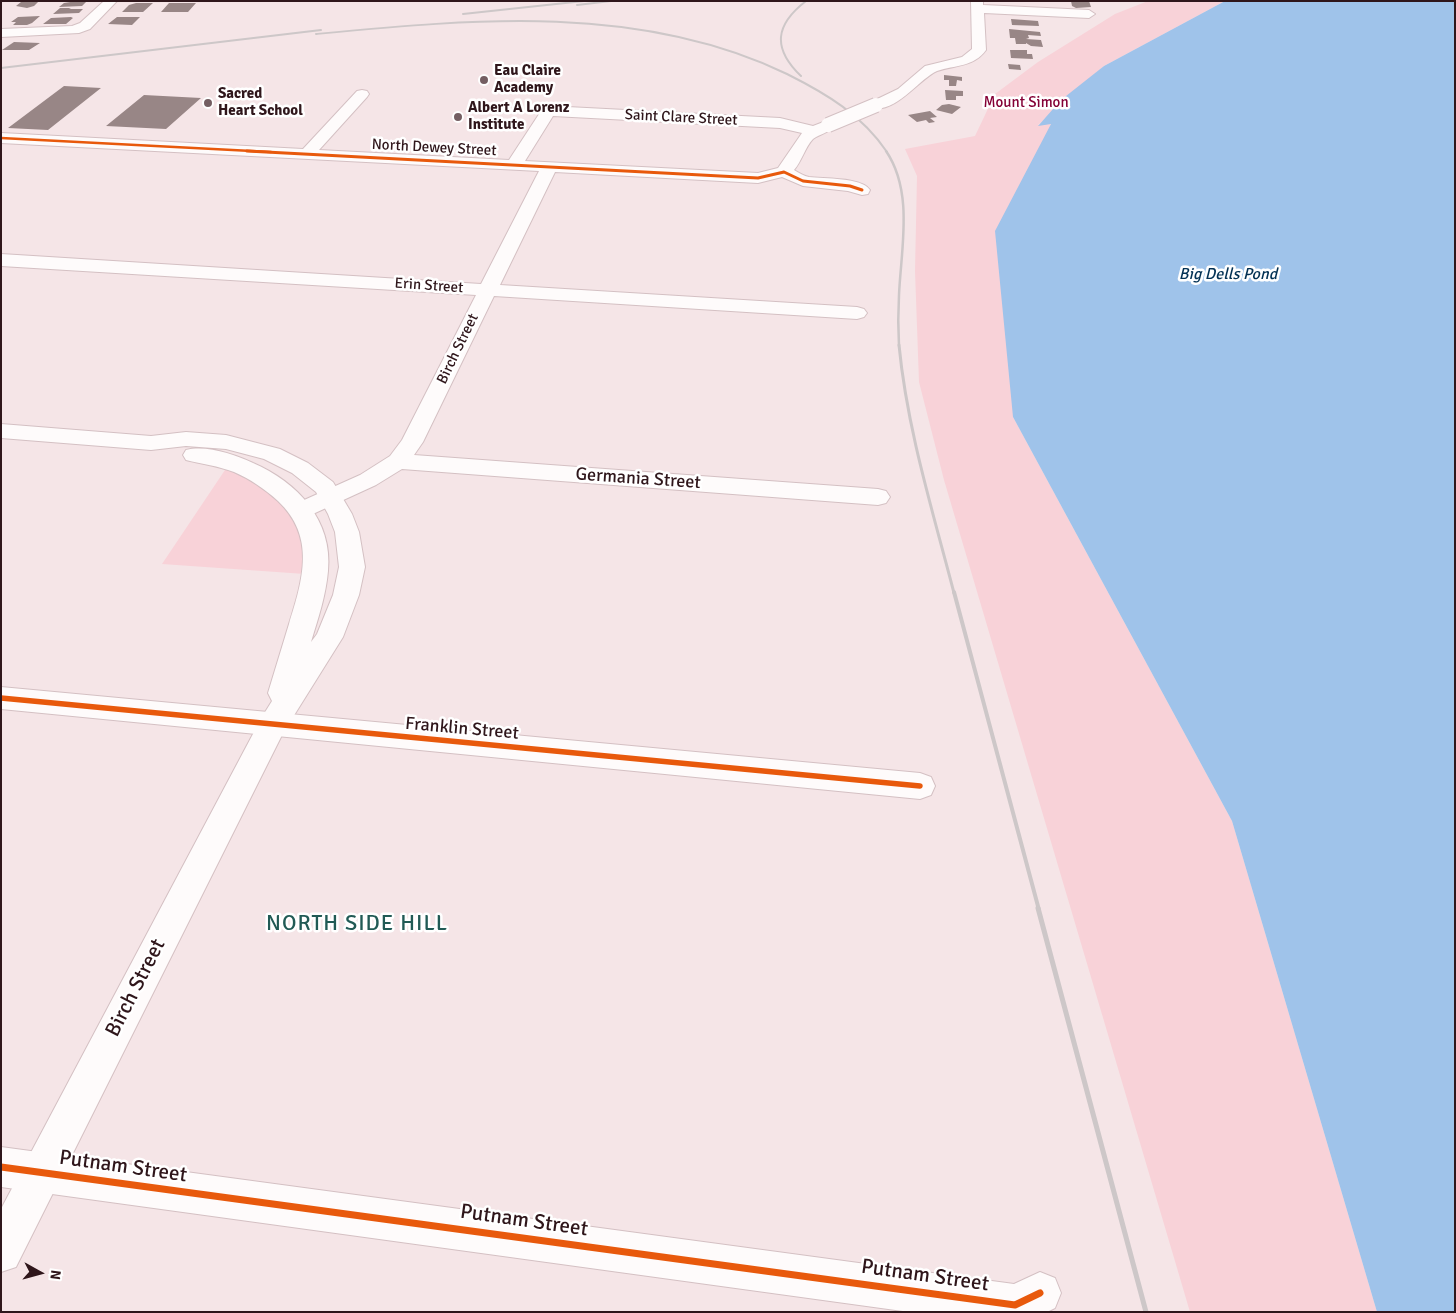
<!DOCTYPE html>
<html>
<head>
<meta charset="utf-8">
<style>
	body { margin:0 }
	#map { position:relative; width:1456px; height:1313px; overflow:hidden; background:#f5e5e7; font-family:Signika,sans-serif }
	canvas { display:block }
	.frame { position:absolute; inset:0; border:2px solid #2f161b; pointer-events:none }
	.north { position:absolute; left:15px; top:1248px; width:50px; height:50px; -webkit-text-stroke:4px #fff; paint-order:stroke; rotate:97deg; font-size:14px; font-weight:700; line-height:20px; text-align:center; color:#2f161b }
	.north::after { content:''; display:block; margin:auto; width:18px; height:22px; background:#2f161b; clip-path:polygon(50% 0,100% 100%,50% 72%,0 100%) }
</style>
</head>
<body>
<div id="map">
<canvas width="1456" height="1313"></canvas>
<div class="frame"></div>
<div class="north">N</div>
</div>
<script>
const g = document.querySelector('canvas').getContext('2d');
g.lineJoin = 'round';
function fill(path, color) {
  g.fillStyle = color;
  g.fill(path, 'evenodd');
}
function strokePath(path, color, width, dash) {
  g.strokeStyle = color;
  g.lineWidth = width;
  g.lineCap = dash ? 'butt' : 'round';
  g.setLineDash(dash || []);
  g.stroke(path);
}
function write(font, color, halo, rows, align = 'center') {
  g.font = font + ' Signika,sans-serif';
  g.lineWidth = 5;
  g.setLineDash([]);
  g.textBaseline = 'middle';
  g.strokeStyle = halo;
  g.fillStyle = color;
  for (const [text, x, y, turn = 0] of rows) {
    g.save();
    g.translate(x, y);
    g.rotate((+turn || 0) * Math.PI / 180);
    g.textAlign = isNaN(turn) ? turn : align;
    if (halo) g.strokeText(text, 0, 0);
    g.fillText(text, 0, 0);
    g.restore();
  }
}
fill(new Path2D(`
	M1148,1H1225L1104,66L1038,125L1051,123L1013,417L1232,821L1377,1312H1190L944,480L919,382L915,271L917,176L905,149L975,136L995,94L1038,62L1115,14Z
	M227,467C258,479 288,500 301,532C305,544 304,561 305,574L162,564Z`), '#f8d2d8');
fill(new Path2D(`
	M1225,1H1455V1312H1377L1232,821L1013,417L995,231L1051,124L1038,126L1061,100L1104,66Z`), '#9fc3ea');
fill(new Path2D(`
	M39,1L34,6L27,8L16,6L21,2Z
	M77,1H87L82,6L59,7L64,3Z
	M1071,1H1089L1091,7L1076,8L1072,6Z
	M136,3H153L143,12H122L129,5Z
	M169,3H196L188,12H161Z
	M60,8H71L69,9H83L79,13L53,14Z
	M40,16L32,23L27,25H13L16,22H11L18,17Z
	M117,17H140L132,25L108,24Z
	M51,18L71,17L73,18L66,24H43Z
	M1011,19L1038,21L1039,26L1012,25Z
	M1009,29L1040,32L1041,36L1028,35L1029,38L1026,39L1041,40L1043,47L1031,46L1026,43V44H1016L1015,38H1010Z
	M14,42L40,43L29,50H2Z
	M1010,50H1027V54H1032L1033,59L1011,58Z
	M1008,64L1020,65L1021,70L1009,69Z
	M944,75L962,77V81L957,80L956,86H949V80H944Z
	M64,86L101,88L48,130L8,128Z
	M945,90L963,91V96H956V100H946Z
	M144,95L201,98L166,129L106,126Z
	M949,104L961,107L952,114L936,110L942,105Z
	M930,111L937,117L930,118L935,122L929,123L926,120L917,122L908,115Z`), '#988686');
const minor = new Path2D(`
	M104,1H117L90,29L79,33L1,37V29L72,26L80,23Z
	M971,1H983V5L1089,10L1095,14L1089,18L984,13L986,50C974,67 955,65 937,71C920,78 896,114 871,108L869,105L871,102L898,89L925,66L962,57L972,49Z
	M362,90L367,91L369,94L367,97L319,150L509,160L543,108L548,106L780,118L813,126L826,121L831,123L834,126C829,133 820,134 813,139C805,147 802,161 794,170C799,173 804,176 809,177C824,179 862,177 870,190L868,194L862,195L848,191L803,186L782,177L758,183L555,172L500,285L857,307L864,309L867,313L864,317L857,319L494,296L423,442L414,455L878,489L886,491L890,497L886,503L878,505L402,469L376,485L302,519L293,517L290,511L293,505L360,475L390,456L402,440L476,295L1,266V254L481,284L539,171L1,143V133L303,149L357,91ZM553,116L780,128L802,133L778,168L758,173L525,161Z
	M1,687L920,773L931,777L935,786L931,795L920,799L1,709Z
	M1,1147L1014,1284L1040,1272L1055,1278L1061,1293L1055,1308L1047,1312H910L1,1187Z`);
const major = new Path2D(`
	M1,424L151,436L186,432L226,435L280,449L308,463L333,482L352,514L359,532L365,567L359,595L343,637L283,733L16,1267L1,1272V1209L262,717L272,701L268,693C275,670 282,647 289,624C303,579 316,537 278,501C265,489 250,479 234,472C218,466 202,464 186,460L183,455L186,450C206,445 234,454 253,463C297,482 333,520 328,571C326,595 318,619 311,642L317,634L333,595L339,567L335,532L328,514L316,492L292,473L264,459L226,449L186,446L151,450L1,438Z`);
strokePath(minor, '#d4c0c3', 2);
strokePath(major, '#d4c0c3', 2);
fill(minor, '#fefbfb');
fill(major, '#fefbfb');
strokePath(new Path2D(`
	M577,5L611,1
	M463,14L584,1
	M316,34C474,19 640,3 787,74C827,94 862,115 887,152
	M1,68L321,30
	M801,76C772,48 775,25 806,1`), '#cdc7c8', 2);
strokePath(new Path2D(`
	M886,151C914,192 901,249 899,295C898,312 898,329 899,346`), '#cdc7c8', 2.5);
strokePath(new Path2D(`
	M899,345C907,429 933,512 954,593`), '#cdc7c8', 3);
strokePath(new Path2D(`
	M954,592L1039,910`), '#cdc7c8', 4);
strokePath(new Path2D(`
	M1038,908L1146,1312`), '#cdc7c8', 5);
const minorBridge = new Path2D(`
	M828,125L876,105`);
strokePath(minorBridge, '#d4c0c3', 16, []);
strokePath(minorBridge, '#fefbfb', 14);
strokePath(new Path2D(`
	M1,138L271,152`), '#e8590c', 2.5);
strokePath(new Path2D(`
	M247,151L758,178L784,172L803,181L850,186L862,190`), '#e8590c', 3);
strokePath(new Path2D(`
	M1,698L920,786`), '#e8590c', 5.5);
strokePath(new Path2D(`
	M1,1167L1015,1305L1040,1293`), '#e8590c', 7);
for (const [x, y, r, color] of [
	[484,80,5,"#745e62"],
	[208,103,5,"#745e62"],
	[458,117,5,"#745e62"]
]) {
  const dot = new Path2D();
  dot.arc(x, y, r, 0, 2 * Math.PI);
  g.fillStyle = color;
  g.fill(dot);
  strokePath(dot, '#fff', 2);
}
write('bold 15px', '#2f161b', '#fff', [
	["Eau Claire",494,71],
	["Academy",494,88],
	["Sacred",218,94],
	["Heart School",218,111],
	["Albert A Lorenz",468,108],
	["Institute",468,125]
], 'left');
write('15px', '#840036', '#fff', [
	["Mount Simon",1026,103]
]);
write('15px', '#2f161b', '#fff', [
	["Saint Clare Street",681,118,3],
	["North Dewey Street",434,148,3],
	["Erin Street",429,286,4],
	["Birch Street",458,349,-64]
]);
write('italic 16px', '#023154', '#fff', [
	["Big Dells Pond",1228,275]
]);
write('18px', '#2f161b', '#fff', [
	["Germania Street",638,479,4],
	["Franklin Street",462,729,5]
]);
write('21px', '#2f161b', '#fff', [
	["Birch Street",136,988,-63],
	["Putnam Street",123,1167,8],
	["Putnam Street",524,1221,8],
	["Putnam Street",925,1276,8]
]);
g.letterSpacing = '1px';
write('22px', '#215a55', '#fff', [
	["NORTH SIDE HILL",357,924]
]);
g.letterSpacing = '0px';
</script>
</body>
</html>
